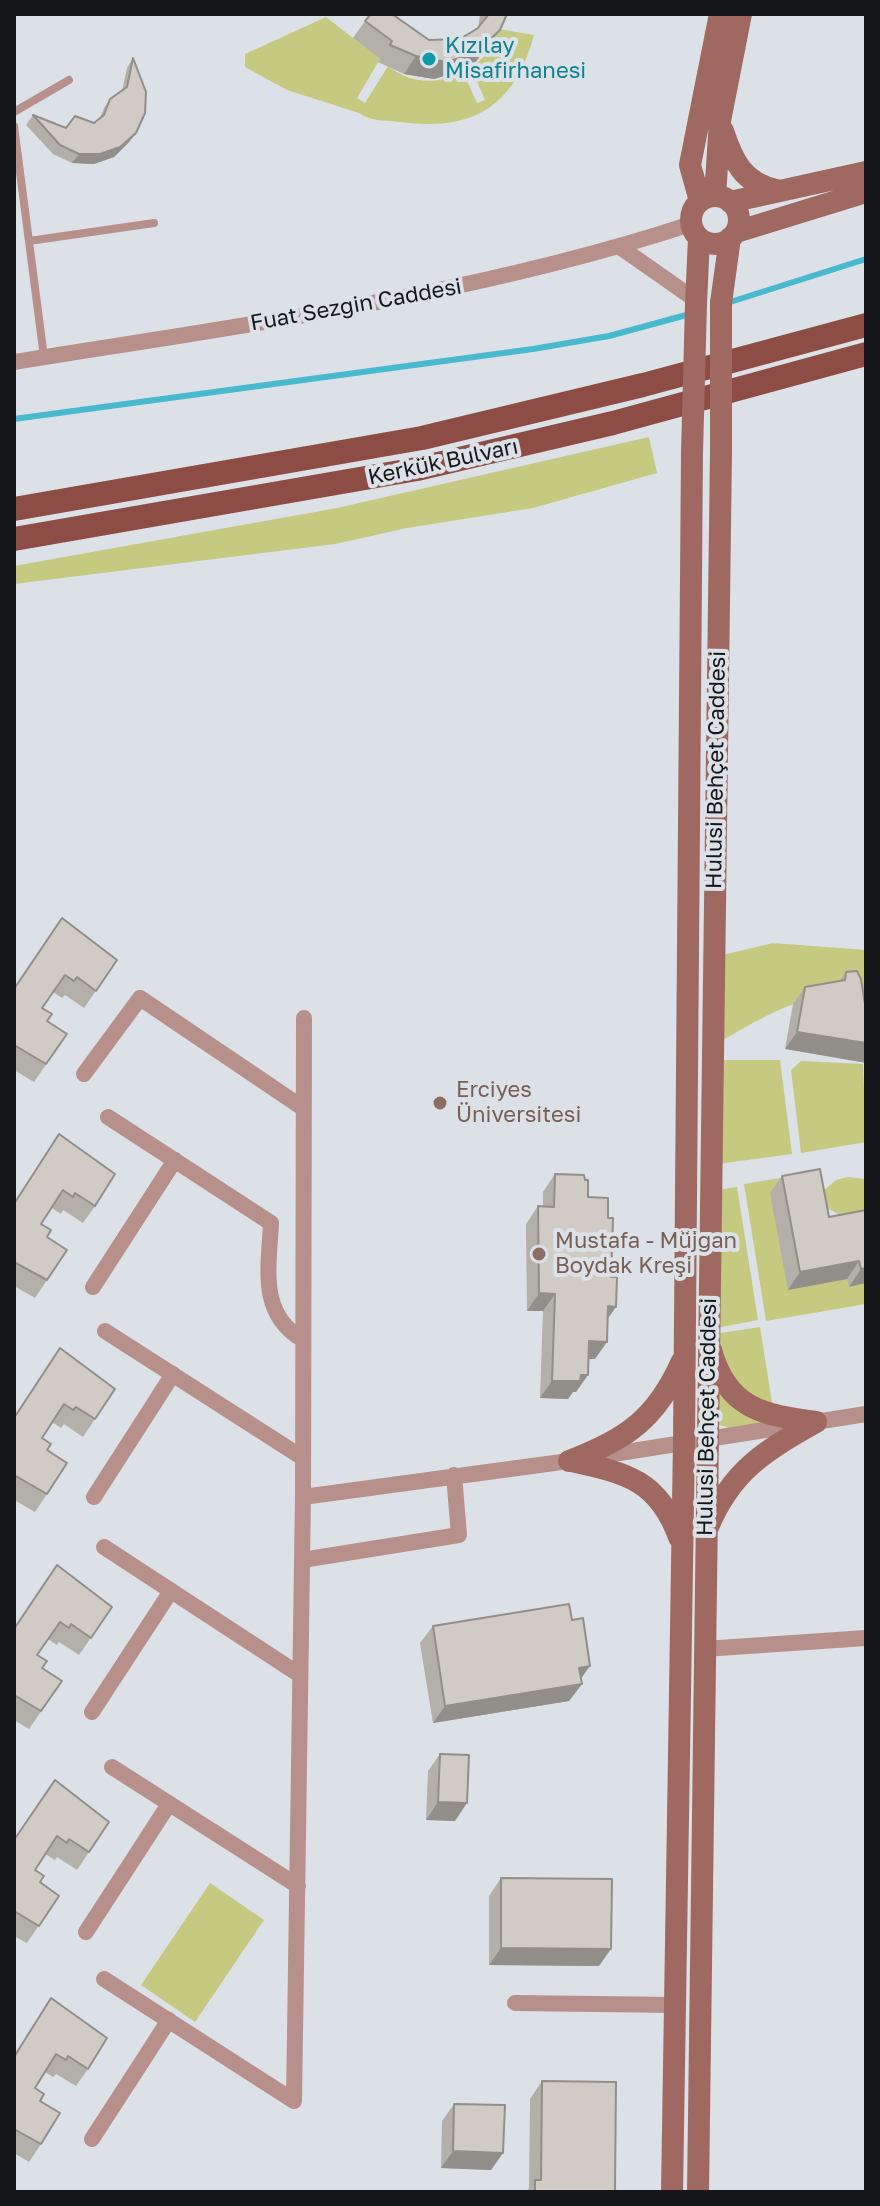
<!DOCTYPE html>
<html>
<head>
<meta charset="utf-8">
<style>
	body { margin:0 }
	#map { position:relative; width:880px; height:2206px; overflow:hidden; background:#dce1e7; font-family:"Golos Text",sans-serif }
	canvas { display:block }
	.frame { position:absolute; inset:0; border:16px solid #16171a; pointer-events:none }
</style>
</head>
<body>
<div id="map">
<canvas width="880" height="2206"></canvas>
<div class="frame"></div>
</div>
<script>
const g = document.querySelector('canvas').getContext('2d');
g.lineJoin = 'round';
function fill(path, color) {
  g.fillStyle = color;
  g.fill(path, 'evenodd');
}
function strokePath(path, color, width, dash) {
  g.strokeStyle = color;
  g.lineWidth = width;
  g.lineCap = dash ? 'butt' : 'round';
  g.setLineDash(dash || []);
  g.stroke(path);
}
function write(font, color, halo, rows, align = 'center') {
  g.font = font + ' "Golos Text",sans-serif';
  g.lineWidth = 8;
  g.setLineDash([]);
  g.textBaseline = 'middle';
  g.strokeStyle = halo;
  g.fillStyle = color;
  for (const [text, x, y, turn = 0] of rows) {
    g.save();
    g.translate(x, y);
    g.rotate((+turn || 0) * Math.PI / 180);
    g.textAlign = isNaN(turn) ? turn : align;
    if (halo) g.strokeText(text, 0, 0);
    g.fillText(text, 0, 0);
    g.restore();
  }
}
fill(new Path2D(`
	M326,17L380,59L357,98L365,103L388,66C411,84 437,85 463,72L477,103L485,100L471,68L490,51L499,29L534,35C515,106 473,132 401,122C386,120 371,122 359,113L287,90L245,67V54Z
	M649,437L657,473L533,508L407,528L335,544L14,584V566L337,508Z
	M773,943L866,950V1006C853,1009 843,997 831,997C786,998 743,1030 705,1050L706,959Z
	M703,1060H780L792,1154L703,1166Z
	M801,1061L863,1064L866,1142L801,1153L791,1070Z
	M792,1176L788,1289L802,1287V1283L847,1279L849,1287L866,1283V1304L766,1321L744,1184Z
	M848,1177L866,1179V1213L841,1216L823,1205L822,1192L836,1180Z
	M737,1187L758,1320L701,1331L704,1192Z
	M760,1327L775,1421L729,1428L713,1423L701,1336Z
	M210,1883L264,1920L195,2022L141,1985Z`), '#c5ca80');
strokePath(new Path2D(`
	M727,303L866,259
	M14,419L533,349L609,336L690,314`), '#49b9cf', 6);
strokePath(new Path2D(`
	M14,112L69,80
	M14,126L44,357
	M29,241L154,223`), '#b7908b', 8);
strokePath(new Path2D(`
	M620,247L697,301
	M14,362C243,325 471,296 691,224
	M84,1074L140,998L303,1108
	M108,1117L271,1223C269,1268 258,1313 303,1340
	M93,1287L175,1160
	M105,1331L303,1458
	M94,1497L173,1374
	M303,1497L569,1461L866,1414
	M104,1547L300,1675
	M302,1560L459,1535L454,1475
	M704,1649L866,1638
	M92,1712L171,1591
	M112,1767L298,1886
	M86,1932L169,1804
	M104,1979L294,2101
	M515,2003L675,2005
	M294,2101L303,1497L304,1018
	M92,2139L169,2020`), '#b7908b', 16);
strokePath(new Path2D(`
	M723,131C733,161 743,183 776,190
	M715,196L720,121L741,14
	M691 220a24 24 0 1 1 48 0a24 24 0 1 1-48 0Z
	M700,201L690,165L720,14
	M730,202L866,172
	M736,232L866,192
	M721,303L730,238
	M696,304L699,238
	M711,1350C727,1409 763,1415 816,1422
	M569,1461C626,1440 657,1418 682,1361
	M571,1461C625,1473 658,1479 679,1537
	M708,1527C732,1470 765,1451 816,1422
	M672,2192L684,1442L692,453
	M698,2192L721,451`), '#9f6962', 22);
strokePath(new Path2D(`
	M14,509L422,438L643,385L866,325
	M14,539L417,469L613,423L866,354`), '#8d4d45', 24);
strokePath(new Path2D(`
	M721,303V451
	M692,453L696,304`), '#9f6962', 22);
fill(new Path2D(`
	M480,14H507L487,47L471,68L434,79L404,74L378,62L380,59L353,38L365,21L429,40L460,39L478,28Z
	M133,58L136,133L129,142L114,157L94,164L72,163L53,154L26,125L33,115L66,128L94,123L100,118L104,108L110,99L122,91L127,68Z
	M117,960L84,1008L65,995L62,998L53,992L42,1008L47,1021L67,1034L34,1082L14,1070V989Z
	M846,972L866,1011L785,1049L793,1004L805,987L840,981Z
	M59,1134L95,1206L83,1223L63,1210L61,1214L52,1208L41,1224L47,1237V1280L35,1298L14,1286V1203Z
	M555,1174L585,1180L608,1318L595,1359H589L576,1392H573L568,1399L540,1398L543,1311H527L526,1224L538,1206L543,1207V1192Z
	M782,1176L829,1217L866,1210V1283L849,1287L847,1279L788,1290L770,1193Z
	M60,1348L95,1419L83,1437L64,1424L61,1428L52,1422L42,1438L47,1450V1494L35,1512L14,1500V1417Z
	M112,1607L79,1655L59,1642L57,1645L48,1639L37,1655L42,1668L62,1681L29,1729L14,1720V1628Z
	M433,1626L581,1679L582,1684L569,1701L433,1723L420,1643Z
	M440,1754L455,1821L426,1820L428,1771Z
	M109,1822L77,1870L57,1857L55,1860L45,1854L35,1870L40,1882L59,1896L27,1943L14,1936V1839Z
	M501,1878L599,1966L489,1965V1896Z
	M51,1998L88,2069L76,2086L56,2074L53,2077L45,2072L35,2088L41,2144L29,2162L14,2153V2055Z
	M542,2081L615,2192H527L529,2188L530,2099Z
	M454,2104L503,2153L491,2170L441,2168L442,2121Z`), '#b3afa9');
fill(new Path2D(`
	M500,30L471,68L434,79L404,74L416,56L482,47Z
	M136,133L129,142L114,157L94,164L72,163L79,154Z
	M797,1032L866,1043V1063L785,1049Z
	M859,1261L847,1279L788,1290L800,1272Z
	M866,1268V1283L849,1287L861,1269Z
	M539,1293L555,1294L543,1311H527Z
	M608,1306L616,1307L604,1324Z
	M589,1341L607,1342L595,1359H577Z
	M581,1375H588L576,1392H573L568,1399L540,1398L552,1381Z
	M590,1666L578,1683L579,1668Z
	M582,1684L569,1701L433,1723L445,1706Z
	M438,1802L467,1803L455,1821L426,1820Z
	M501,1948L611,1949L599,1966L489,1965Z
	M453,2151L503,2153L491,2170L441,2168Z`), '#928e8a');
const building = new Path2D(`
	M371,14H392L429,40L460,39L478,28L489,14H507L500,30L482,47L484,51L446,62L416,56L390,45L392,41L365,21Z
	M133,58L146,92L145,113L136,133L120,147L100,154H79L60,145L33,115L66,128L75,116L94,123L104,115L110,99L127,87Z
	M62,918L117,960L96,991L77,977L74,981L65,975L42,1008L52,1014L47,1021L67,1034L46,1064L14,1045V989Z
	M857,971L861,979L866,1011V1043L797,1032L805,987L845,980L846,972Z
	M59,1134L115,1174L95,1206L75,1193L73,1197L63,1190L41,1224L51,1230L47,1237L67,1250L47,1280L14,1262V1204Z
	M820,1169L829,1217L866,1210V1268L861,1269L859,1261L800,1272L782,1176Z
	M555,1174L584,1175L585,1180H588V1197L608,1198V1218H613L611,1277H617L616,1307L608,1306L607,1342L589,1341L588,1375H581L580,1381H552L555,1294L539,1293L538,1206L554,1207Z
	M60,1348L115,1389L95,1419L76,1407L73,1410L64,1404L42,1438L51,1444L47,1450L67,1463L47,1494L14,1475V1418Z
	M57,1565L112,1607L91,1638L71,1624L69,1628L60,1622L37,1655L47,1661L42,1668L62,1681L41,1711L14,1695V1629Z
	M569,1604L572,1620L583,1618L590,1666L579,1668L582,1684L445,1706L433,1626Z
	M440,1754L469,1755L467,1803L438,1802Z
	M55,1780L109,1822L89,1852L69,1839L67,1843L57,1836L35,1870L44,1876L40,1882L59,1896L39,1926L14,1911V1840Z
	M501,1878L612,1879L611,1949L501,1948Z
	M51,1998L107,2038L88,2069L68,2056L66,2060L56,2054L35,2088L44,2094L40,2101L60,2113L41,2144L14,2129V2057Z
	M542,2081L616,2082L615,2192H535V2180H541Z
	M454,2104L505,2105L503,2153L453,2151Z`);
fill(building, '#d0cbc5');
strokePath(building, '#928e8a', 2);
for (const [x, y, r, color] of [
	[429,59,8,"#0f9aa8"],
	[440,1103,8,"#8d6e63"],
	[539,1254,8,"#8d6e63"]
]) {
  const dot = new Path2D();
  dot.arc(x, y, r, 0, 2 * Math.PI);
  g.fillStyle = color;
  g.fill(dot);
  strokePath(dot, '#dce1e7', 3);
}
write('22px', '#0d838f', '#dce1e7', [
	["Kızılay",445,46],
	["Misafirhanesi",445,71]
], 'left');
write('22px', '#16171a', '#dce1e7', [
	["Fuat Sezgin Caddesi",356,305,-10],
	["Kerkük Bulvarı",443,462,-12],
	["Hulusi Behçet Caddesi",716,770,-89],
	["Hulusi Behçet Caddesi",707,1417,-89]
]);
write('22px', '#785e54', '#dce1e7', [
	["Erciyes",456,1090],
	["Üniversitesi",456,1115],
	["Mustafa - Müjgan",555,1241],
	["Boydak Kreşi",555,1266]
], 'left');
</script>
</body>
</html>
